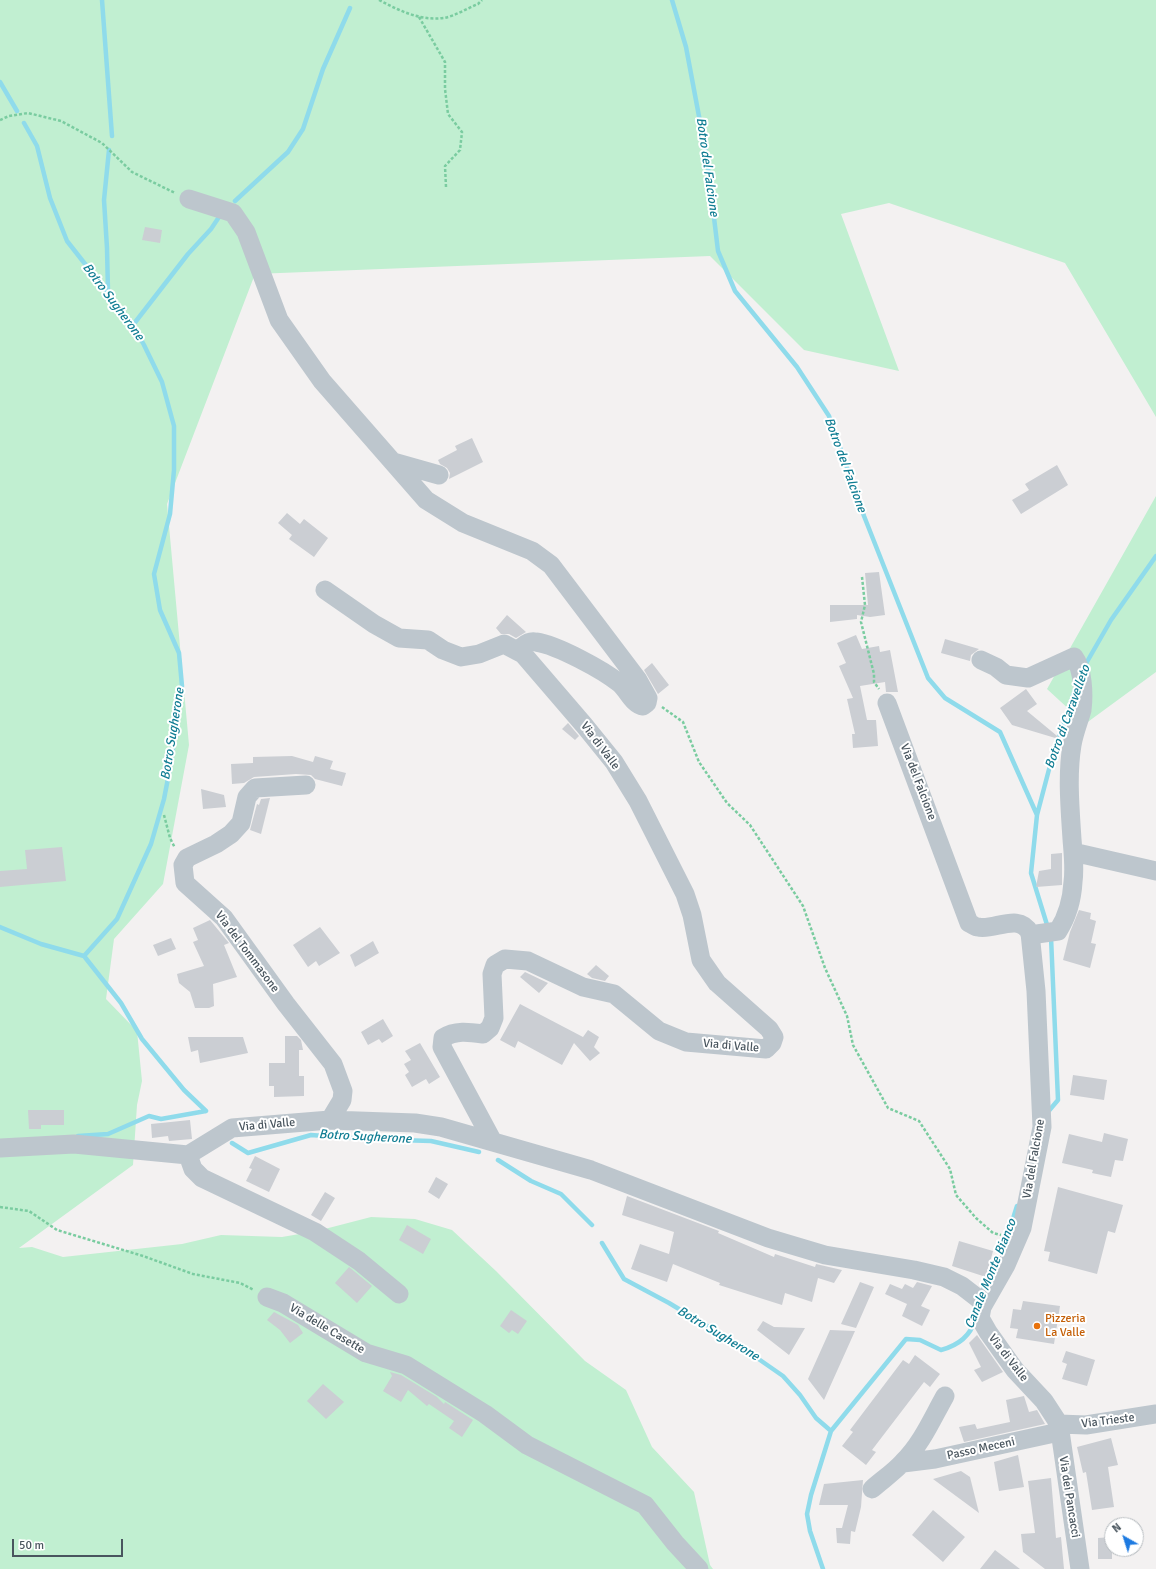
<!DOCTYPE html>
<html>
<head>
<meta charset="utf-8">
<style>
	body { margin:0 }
	#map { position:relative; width:1156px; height:1569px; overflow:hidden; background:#f3f1f1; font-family:Signika,sans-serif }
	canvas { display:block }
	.north { position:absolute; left:1104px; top:1517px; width:40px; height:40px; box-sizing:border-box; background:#fff; border:1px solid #b6bbbf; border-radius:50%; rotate:321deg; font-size:11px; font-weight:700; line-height:16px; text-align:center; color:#49555e }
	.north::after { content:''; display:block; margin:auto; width:14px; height:18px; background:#1d7ae1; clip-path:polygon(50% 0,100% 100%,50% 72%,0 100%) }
	.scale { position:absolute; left:12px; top:1539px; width:111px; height:18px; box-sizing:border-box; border:2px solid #49555e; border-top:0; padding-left:5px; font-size:12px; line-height:14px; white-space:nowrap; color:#49555e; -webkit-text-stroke:3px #fff; paint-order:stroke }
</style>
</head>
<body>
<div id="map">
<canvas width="1156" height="1569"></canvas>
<div class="north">N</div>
<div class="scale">50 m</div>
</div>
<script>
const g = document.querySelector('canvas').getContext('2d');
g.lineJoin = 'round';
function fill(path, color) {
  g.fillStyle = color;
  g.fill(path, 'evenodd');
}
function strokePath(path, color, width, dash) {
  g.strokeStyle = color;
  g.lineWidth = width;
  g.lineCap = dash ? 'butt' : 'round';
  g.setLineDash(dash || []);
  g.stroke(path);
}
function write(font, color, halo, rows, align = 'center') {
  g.font = font + ' Signika,sans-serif';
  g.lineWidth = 4;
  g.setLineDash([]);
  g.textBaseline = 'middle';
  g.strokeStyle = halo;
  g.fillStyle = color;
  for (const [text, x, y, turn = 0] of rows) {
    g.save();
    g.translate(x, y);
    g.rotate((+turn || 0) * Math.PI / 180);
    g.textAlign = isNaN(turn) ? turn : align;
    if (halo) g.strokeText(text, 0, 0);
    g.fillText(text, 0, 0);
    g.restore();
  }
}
fill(new Path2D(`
	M0,0H1156V417L1065,263L889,203L841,214L899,371L804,350L710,256L255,274L167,504L189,745L163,884L114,939L106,999L137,1031L142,1081L137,1105L133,1165L19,1248L32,1247L63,1257L182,1244L221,1235L282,1237L317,1231L371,1217L415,1219L452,1230L496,1271L585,1361L626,1390L652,1447L694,1492L710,1565L713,1569H0Z
	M1156,496V672L1085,724L1047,689Z`), '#c1efd1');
strokePath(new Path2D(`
	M102,0L112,136
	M672,0L686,47L707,159L718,251L735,291L797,367L829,416L864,516L928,678L945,698L1000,732L1037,815
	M0,82L17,111
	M24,123L37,146L50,198L67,241L133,325L144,345L162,382L174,426V470L170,514L154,574L160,610L179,653L182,686L170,768L164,799L151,844L117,919L84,956
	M235,201L288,152L303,129L323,69L350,8
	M108,292L107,248L104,200L109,150
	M133,325L188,254L211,229L221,214
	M1084,667L1111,620L1156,556
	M0,927L41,944L84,956
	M1048,928L1031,873L1037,815L1052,758L1075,690
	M84,956L121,1003L142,1039L184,1090L206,1111
	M1047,1113L1058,1100L1051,937
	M78,1136L108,1134L149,1116L161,1119L206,1111
	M232,1143L248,1153L311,1135L365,1139L431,1141L479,1152
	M498,1160L531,1181L561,1194L592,1225
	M602,1243L624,1279L669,1303L737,1344L783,1376L800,1395L816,1418L831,1431
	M1004,1247L1017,1206
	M983,1289L985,1282L998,1261
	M823,1569L810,1531L807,1514L811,1495L831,1431L906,1339L920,1340L941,1350C956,1346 970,1337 975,1320`), '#8fdbeb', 4.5);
fill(new Path2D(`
	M145,227L162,230L160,243L142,240Z
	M472,438L483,462L449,479L450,473L447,468L440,464L438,460L457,450L455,446Z
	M1057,465L1068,485L1021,514L1012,500L1029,490L1025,484Z
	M287,513L300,524L304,519L328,538L314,557L289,539L292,535L278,523Z
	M879,572L885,615L870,617L857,615V619L830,622V605H868L865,573Z
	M507,615L526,632L516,638L509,634H501L496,628Z
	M856,635L862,649L879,646L880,652L890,650L898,692H886L885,682L860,686L867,720H876L878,746L853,748L852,734H855L847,699L853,698L839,666L846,663L837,643Z
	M945,639L979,649L971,655L970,661L941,653Z
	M652,663L669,685L658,694L644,670Z
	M1026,689L1037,704L1027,711L1062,740L1012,725L1000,708Z
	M568,723L579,736L575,740L562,729Z
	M292,756L313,762L315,756L333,761L330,769L346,773L342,786L315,779L311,775L296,774L254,777L244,783L232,784L231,764L253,763V757Z
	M201,789L224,795L226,807L203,809Z
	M270,798L261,834L250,830L257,804L259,805L261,799Z
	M62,847L66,881L0,887V871L27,869L25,850Z
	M1062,853V885L1036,887L1039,871L1051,869V854Z
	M1079,910L1091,913L1090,919L1096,921L1091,943L1096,944L1090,968L1063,960L1070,932Z
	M210,920L229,943L224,945L237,977L213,984L214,1006L209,1008H195L190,992L179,983L177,974L204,966L193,942L198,940L193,928Z
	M320,927L340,953L319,966L316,961L308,967L293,945Z
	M171,938L176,949L158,956L153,945Z
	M373,941L379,953L355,967L350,955Z
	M596,965L609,976L605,981L592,978L587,974Z
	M525,972L548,983L539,993L520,977Z
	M520,1004L583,1037L588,1030L599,1037L594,1047L600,1053L590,1061L574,1043L562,1065L518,1041L515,1048L500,1040Z
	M383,1019L393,1036L382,1043L379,1039L368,1045L361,1032Z
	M285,1036H297L301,1040L303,1050H299V1076H304V1096L274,1097V1086H269V1063H285Z
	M188,1037H243L248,1053L200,1063L198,1050L191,1052Z
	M420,1043L440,1077L429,1084L426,1079L412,1087L405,1075L409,1072L404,1064L411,1060L405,1051Z
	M1073,1075L1107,1080L1104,1100L1070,1095Z
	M28,1110H64V1125H41V1129H29Z
	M190,1120L192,1139L169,1141L168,1136L152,1138L151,1124Z
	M1104,1133L1128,1139L1123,1161L1115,1160L1111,1177L1092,1173L1093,1170L1062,1163L1069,1134L1102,1142Z
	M255,1156L280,1169L269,1192L246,1181L252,1169L249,1168Z
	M436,1177L448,1184L439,1199L428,1192Z
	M1058,1187L1123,1205L1115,1233L1108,1231L1097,1274L1048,1261L1050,1252L1044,1251Z
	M325,1192L335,1198L321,1221L311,1215Z
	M627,1196L719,1231L718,1233L774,1257L775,1254L815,1267L816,1264L842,1270L834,1283L818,1278L812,1302L785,1293L782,1305L719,1285L720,1283L673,1264L667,1282L631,1269L640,1244L669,1254L674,1232L622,1215Z
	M407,1225L431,1239L423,1254L399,1240Z
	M959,1241L993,1251L986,1277L952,1266Z
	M349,1267L372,1286L357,1303L335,1283Z
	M860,1282L874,1287L856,1328L841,1324Z
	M917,1282L932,1286L921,1306L930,1310L922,1326L902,1316L907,1304L885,1294L890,1284L902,1289L905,1284L913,1288Z
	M1023,1301L1060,1306L1054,1344L1016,1338L1018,1329L1010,1328L1013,1309L1021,1310Z
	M511,1310L527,1321L518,1334L512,1330L509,1333L500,1326Z
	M274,1312L298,1325L303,1333L290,1343L280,1330L267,1320Z
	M763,1321L774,1327L805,1328L789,1355L757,1330Z
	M830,1330L855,1331L824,1400L808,1379Z
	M977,1335L1003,1372L982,1382L974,1370L981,1367L969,1343Z
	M1066,1351L1095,1360L1087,1386L1062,1379L1067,1364L1062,1362Z
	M915,1355L940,1374L930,1387L924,1382L872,1450L876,1452L866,1465L842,1446L853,1432L850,1430L903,1360L909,1364Z
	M390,1372L401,1375L437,1397L444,1404L445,1402L473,1420L462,1437L449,1428L454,1421L429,1404L427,1406L408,1390L401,1402L383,1391L392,1376Z
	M323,1384L344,1402L326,1419L307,1401Z
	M1024,1396L1029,1412L1037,1410L1045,1424L964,1442L959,1427L975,1424L977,1429L1010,1422L1006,1400Z
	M1111,1438L1118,1465L1108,1467L1114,1507L1092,1510L1086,1472L1083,1473L1077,1447Z
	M1018,1455L1024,1487L999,1491L994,1462Z
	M961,1471L970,1477L979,1513L933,1479Z
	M1051,1478L1056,1538L1061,1537L1064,1569H1045L1023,1552L1021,1534L1035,1533L1028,1481Z
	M863,1480L861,1507L855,1532L851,1531L850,1544L837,1543L836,1528H842L848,1505H819L824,1484Z
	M933,1510L965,1537L943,1562L912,1535Z
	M1112,1537V1559H1098V1538Z
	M995,1550L1020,1569H980Z`), '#cbced3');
strokePath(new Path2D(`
	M379,0C400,11 420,21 444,18C455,16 468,8 478,4L482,0
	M419,17L445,62V89L448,114L462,132L460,150L445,166L446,187
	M0,120L9,116L28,113L61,121L102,143L132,172L175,193
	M862,577L865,605L861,622L874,674V682L879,689
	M662,707L683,722L699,762L727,803L750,825L803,906L825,968L847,1016L853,1045L888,1108L919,1121L950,1169L956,1195L976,1218L993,1233L1001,1235
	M164,815L170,838L175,848
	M0,1207L29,1211L57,1230L143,1256L193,1274L240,1283L254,1290`), '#7acca0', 2.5, [3, 2]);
strokePath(new Path2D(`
	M189,199L233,213L246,232L279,320L322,381L426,500L463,523L532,551L551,565L638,680L648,698L647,703L643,706C633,705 627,689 619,683C603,670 557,645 536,642C530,641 527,643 522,647L523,654L584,725L614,762L638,801L685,894L692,915L701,960L717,983L769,1029L774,1037L772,1043L766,1049L686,1042L659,1031L614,994L583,987L528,961L505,959L495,965L492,974L494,1018L490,1028L483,1034C469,1032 455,1030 443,1038L442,1047L492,1140
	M393,462L439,475
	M325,590L374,624L399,638L428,640L443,650L461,657L479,654L504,644L523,654
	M981,660L996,667L1006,675L1028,678L1074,657C1083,669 1084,694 1082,710C1079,721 1074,733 1072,745C1067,775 1070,808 1072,839C1073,853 1075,868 1073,882C1072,899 1067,917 1058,931L1030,935
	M887,703L969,923C972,924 975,927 978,927C994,931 1019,912 1030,933L1036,991L1042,1127L1022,1228L1006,1265L982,1307L980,1318L988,1332L1015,1370L1044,1401L1059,1424L1080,1569
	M306,785L255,788L247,797L241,823L231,834L216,844L187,858L183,865L185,883L224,918L286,1004L333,1064L343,1091L342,1100L330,1120
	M1073,852L1156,871
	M0,1148L74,1144L188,1155L232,1128L330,1120L415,1123L441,1127L591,1170L768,1238L825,1255L914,1270L944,1277L962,1286L984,1303
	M188,1155L193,1169L202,1178L315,1232L359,1261L399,1294
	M267,1297L283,1303L366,1353L406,1365L485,1414L527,1445L645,1505L675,1543L699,1569
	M1059,1424L1086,1425L1156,1414
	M903,1463L935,1459L1059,1432
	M872,1489C882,1480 894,1472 903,1462C922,1443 932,1419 945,1396`), '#bdc6cd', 19);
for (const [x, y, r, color] of [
	[1037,1326,4,"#e8710a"]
]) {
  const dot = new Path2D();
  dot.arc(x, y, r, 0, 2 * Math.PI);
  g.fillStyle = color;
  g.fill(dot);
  strokePath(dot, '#fff', 1.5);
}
write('12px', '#49555e', '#fff', [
	["Via di Valle",600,746,53],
	["Via del Falcione",918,782,69],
	["Via del Tommasone",247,952,53],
	["Via di Valle",731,1046,5],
	["Via di Valle",267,1125,-5],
	["Via del Falcione",1034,1159,-80],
	["Via delle Casette",327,1329,31],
	["Via di Valle",1008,1358,52],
	["Via Trieste",1108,1421,-7],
	["Passo Meceni",981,1449,-12],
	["Via dei Pancacci",1069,1497,81]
]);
write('12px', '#c56008', '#fff', [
	["Pizzeria",1045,1319],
	["La Valle",1045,1333]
], 'left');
write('italic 13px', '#107d93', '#fff', [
	["Botro del Falcione",707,167,82],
	["Botro Sugherone",113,302,53],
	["Botro del Falcione",845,465,70],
	["Botro di Caravelleto",1068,717,-70],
	["Botro Sugherone",173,734,-81],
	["Botro Sugherone",365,1137,3],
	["Canale Monte Bianco",991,1274,-68],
	["Botro Sugherone",718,1334,31]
]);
</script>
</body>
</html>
